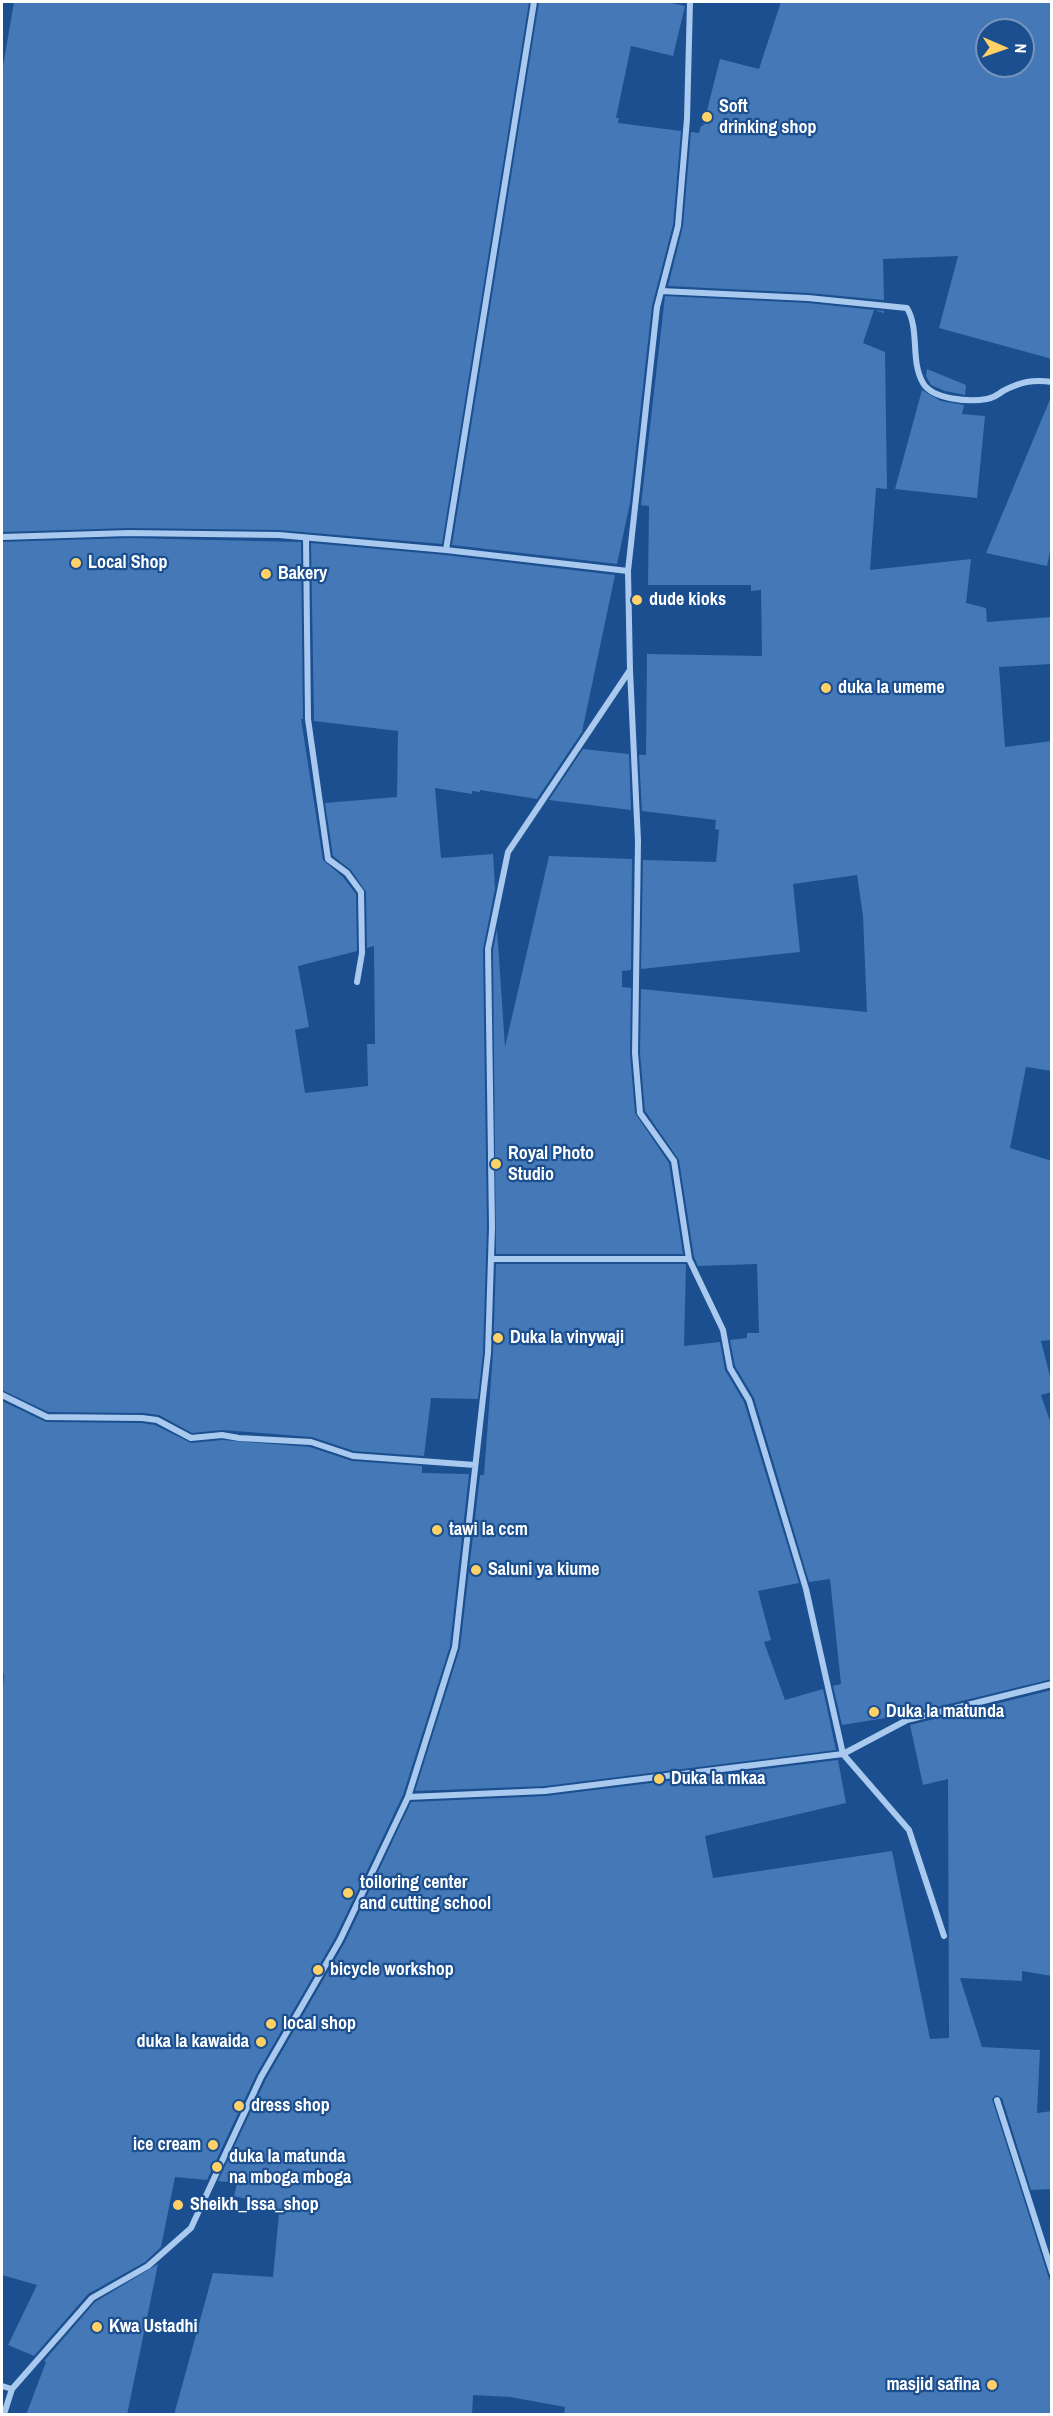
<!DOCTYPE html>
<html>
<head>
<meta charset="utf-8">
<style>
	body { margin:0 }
	#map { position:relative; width:1053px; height:2416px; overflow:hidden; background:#1b4f8f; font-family:"Archivo Narrow",sans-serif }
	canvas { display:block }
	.frame { position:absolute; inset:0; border:3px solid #fff; pointer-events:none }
	.north { position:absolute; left:975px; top:18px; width:60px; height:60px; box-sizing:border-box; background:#1b4f8f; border:2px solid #7695bc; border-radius:50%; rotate:92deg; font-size:16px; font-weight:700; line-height:24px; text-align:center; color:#fff }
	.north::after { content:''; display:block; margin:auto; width:21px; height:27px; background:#ffd166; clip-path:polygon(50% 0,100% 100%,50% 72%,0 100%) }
</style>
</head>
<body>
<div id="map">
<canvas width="1053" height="2416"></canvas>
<div class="frame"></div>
<div class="north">N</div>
</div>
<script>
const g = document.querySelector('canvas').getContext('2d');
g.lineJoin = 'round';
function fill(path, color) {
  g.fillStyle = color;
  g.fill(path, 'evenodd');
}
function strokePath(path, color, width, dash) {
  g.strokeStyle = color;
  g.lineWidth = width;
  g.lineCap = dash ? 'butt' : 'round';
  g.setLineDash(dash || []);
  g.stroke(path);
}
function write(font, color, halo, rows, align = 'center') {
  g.font = font + ' "Archivo Narrow",sans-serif';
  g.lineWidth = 4.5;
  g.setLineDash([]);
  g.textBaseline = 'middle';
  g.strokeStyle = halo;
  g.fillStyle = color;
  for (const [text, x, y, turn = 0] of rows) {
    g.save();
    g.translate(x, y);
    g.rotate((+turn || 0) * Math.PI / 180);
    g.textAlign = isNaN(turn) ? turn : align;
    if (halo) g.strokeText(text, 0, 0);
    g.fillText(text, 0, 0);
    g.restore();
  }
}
fill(new Path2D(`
	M14,2H529L442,544L279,530L129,528L2,532V72Z
	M539,2H667L685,6L673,56L631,46L616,118H619L618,123L681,131L673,225L652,306L630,503L617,564L452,545Z
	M781,2H1052V359L939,328L958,256L883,259L884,300L808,293L668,286L683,226L691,132L699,133L701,126H703L720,59L759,69ZM987,30H1023V66H987Z
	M665,296L808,303L884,311V313L874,310L863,343L885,352L887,489L876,488L870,570L971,559L966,603L986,608L987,622L1052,617V664L999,667L1005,747L1052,741V1071L1026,1067L1010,1148L1052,1161V1340L1041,1341L1052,1384V1392L1041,1395L1052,1427V1679L904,1715L842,1725L833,1686L841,1684L830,1579L809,1582L754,1398L735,1366L730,1340L747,1338V1333H759L757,1264L698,1266L694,1257L679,1160L645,1111L640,1053L641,989L867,1012L863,916L857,875L793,884L800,952L641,969L643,860L716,862L719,830L715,829L716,820L642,811L639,755H646L647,654L762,656L761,590L751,591V585H648L649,506L641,505Z
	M927,369L966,385L965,395L945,391L931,385L926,376Z
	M922,390L941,401L964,405L962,414L985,416L977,498L895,489Z
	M1051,397L1052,542L1047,566L986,553Z
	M129,538L301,542L303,719H301L323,860L343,877L356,894L357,951L298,966L309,1027L295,1030L305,1093L368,1086L367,1044H375L374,946L367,948L366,892L351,870L333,856L325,803L397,797L398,731L314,721L311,543L445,555L615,575L582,732L537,799L480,790V792L472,791V794L435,788L441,858L493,854L495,889L483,949L487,1227L483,1353L478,1399L431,1398L424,1456L354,1451L312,1437L222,1430L192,1433L159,1415L143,1413L48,1412L2,1390V542Z
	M583,749L629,754L631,810L549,800Z
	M549,856L632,859L631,970L622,971V987L631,988L630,1053L635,1113L669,1163L683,1254H496L493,950L497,929L505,1047Z
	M496,1264H686L684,1346L720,1342L725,1370L744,1402L799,1583L758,1591L771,1640L764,1642L785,1700L823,1689L836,1750L545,1786L415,1791L460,1648L480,1475H484L493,1353Z
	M2,1401L46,1422L142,1423L155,1425L191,1443L222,1440L310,1447L352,1461L422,1466V1473L469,1474L450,1646L403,1795L335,1938L256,2075L207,2180L175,2177L161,2247L145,2262L88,2294L34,2356L8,2345L37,2285L2,2275V1705L4,1674L2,1673Z
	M1052,1690V1976L1022,1971V1981L960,1978L982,2047L1040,2050L1037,2113L1052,2111V2189L1031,2190L1002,2098L996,2095L992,2099L1052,2288V2415H564L565,2407L510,2397L473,2395L472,2415H174L213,2273L273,2277L279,2214L273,2212L275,2206L234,2196L237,2183L218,2181L266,2079L345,1942L411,1802L546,1796L838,1760L846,1803L705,1836L713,1878L892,1851L930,2039L949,2038L948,1779L923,1785L910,1725Z
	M158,2264L127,2415H26L46,2362L44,2361L95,2302Z`), '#4478b7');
strokePath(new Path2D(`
	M661,291L808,298L907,308C920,330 910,361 923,383C933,400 970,402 987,399C993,398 999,394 1003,391C1020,382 1033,379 1052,382
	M2,537L129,533L279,535L446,550L628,571
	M306,538L308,719L328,859L347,873L361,892L362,953L357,982
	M446,550L534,2
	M630,670L638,841L635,1053L640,1113L674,1161L689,1259L723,1330L730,1368L749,1400L806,1589L843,1754L909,1830L944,1936
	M491,1259H689
	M2,1395L47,1417L142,1418L157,1420L191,1438L222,1435L239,1438L311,1442L353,1456L475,1465
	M408,1797L545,1791L843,1754L907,1720L1052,1684
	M997,2100L1052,2272
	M2,2386L12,2389
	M4,2414L12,2389L92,2298L148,2266L191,2228L261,2077L340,1940L408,1797L455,1647L488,1353L492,1227L488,949L508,852L630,670L628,571L657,307L678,226L687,119L690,2`), '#a9c9ee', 6);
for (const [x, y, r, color] of [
	[707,117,6,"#ffd166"],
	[76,563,6,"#ffd166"],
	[266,574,6,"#ffd166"],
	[637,600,6,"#ffd166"],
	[826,688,6,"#ffd166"],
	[496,1164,6,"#ffd166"],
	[498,1338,6,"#ffd166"],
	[437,1530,6,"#ffd166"],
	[476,1570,6,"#ffd166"],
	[874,1712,6,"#ffd166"],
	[659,1779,6,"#ffd166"],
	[348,1893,6,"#ffd166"],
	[318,1970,6,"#ffd166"],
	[271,2024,6,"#ffd166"],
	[261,2042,6,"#ffd166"],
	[239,2106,6,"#ffd166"],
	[213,2145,6,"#ffd166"],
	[217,2167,6,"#ffd166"],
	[178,2205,6,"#ffd166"],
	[97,2327,6,"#ffd166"],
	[992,2385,6,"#ffd166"]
]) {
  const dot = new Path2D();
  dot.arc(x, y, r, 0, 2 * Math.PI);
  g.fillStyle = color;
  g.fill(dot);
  strokePath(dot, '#1b4f8f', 2);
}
write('bold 18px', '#fff', '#1b4f8f', [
	["Soft",719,107],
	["drinking shop",719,128],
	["Local Shop",88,563],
	["Bakery",278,574],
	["dude kioks",649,600],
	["duka la umeme",838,688],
	["Royal Photo",508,1154],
	["Studio",508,1175],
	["Duka la vinywaji",510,1338],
	["tawi la ccm",449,1530],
	["Saluni ya kiume",488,1570],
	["Duka la matunda",886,1712],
	["Duka la mkaa",671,1779],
	["toiloring center",360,1883],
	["and cutting school",360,1904],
	["bicycle workshop",330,1970],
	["local shop",283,2024],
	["duka la kawaida",249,2042,"right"],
	["dress shop",251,2106],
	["ice cream",201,2145,"right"],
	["duka la matunda",229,2157],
	["na mboga mboga",229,2178],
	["Sheikh_Issa_shop",190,2205],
	["Kwa Ustadhi",109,2327],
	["masjid safina",980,2385,"right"]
], 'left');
</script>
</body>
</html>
